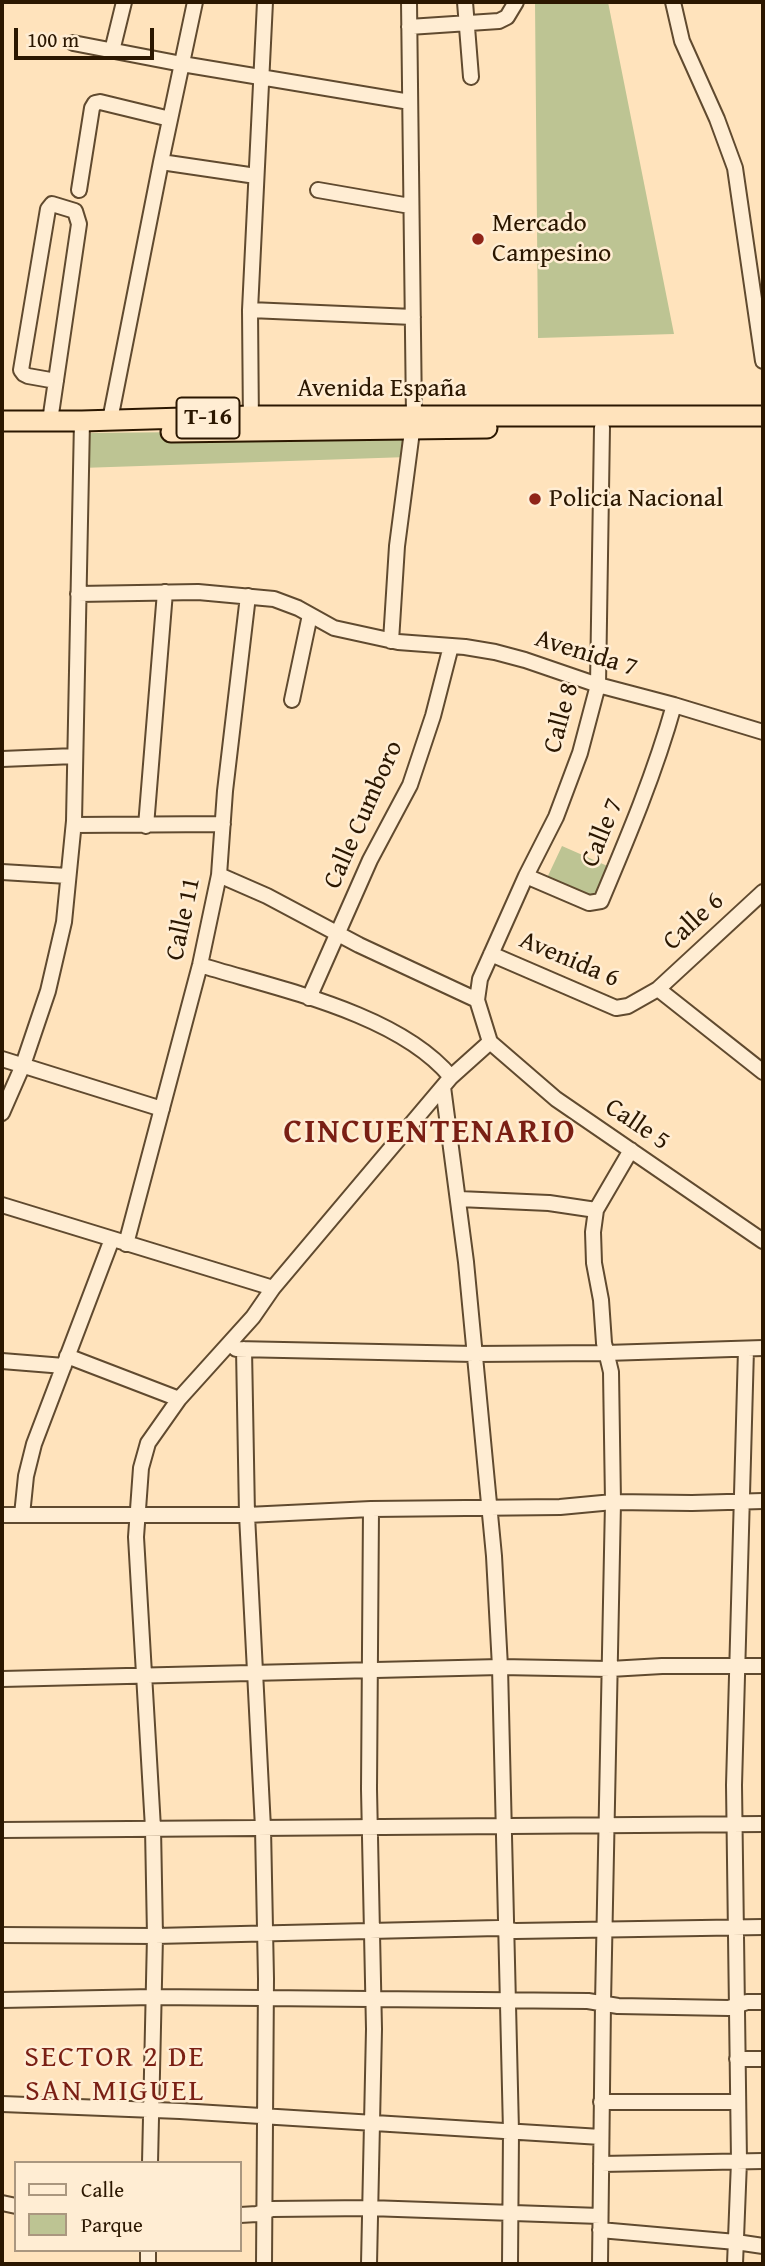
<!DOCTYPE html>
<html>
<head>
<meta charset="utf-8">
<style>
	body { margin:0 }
	#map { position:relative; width:765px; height:2266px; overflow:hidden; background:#ffe3bc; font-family:"Gentium Book Plus",serif }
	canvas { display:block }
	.frame { position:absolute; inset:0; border:4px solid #2b1700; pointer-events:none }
	.legend { position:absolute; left:14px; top:2161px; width:228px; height:91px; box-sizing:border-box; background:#ffedd3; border:2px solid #aa977f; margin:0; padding:9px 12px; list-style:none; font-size:21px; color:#2b1700 }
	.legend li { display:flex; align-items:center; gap:14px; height:35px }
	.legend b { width:35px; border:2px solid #aa977f }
	.scale { position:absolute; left:14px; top:28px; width:140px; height:32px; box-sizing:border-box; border:4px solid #2b1700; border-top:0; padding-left:9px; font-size:21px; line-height:24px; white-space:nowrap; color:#2b1700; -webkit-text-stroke:5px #ffedd3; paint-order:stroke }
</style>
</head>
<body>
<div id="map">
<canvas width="765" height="2266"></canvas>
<div class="frame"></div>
<ul class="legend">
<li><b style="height:9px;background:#ffedd3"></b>Calle</li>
<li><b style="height:19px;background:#bdc493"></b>Parque</li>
</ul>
<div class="scale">100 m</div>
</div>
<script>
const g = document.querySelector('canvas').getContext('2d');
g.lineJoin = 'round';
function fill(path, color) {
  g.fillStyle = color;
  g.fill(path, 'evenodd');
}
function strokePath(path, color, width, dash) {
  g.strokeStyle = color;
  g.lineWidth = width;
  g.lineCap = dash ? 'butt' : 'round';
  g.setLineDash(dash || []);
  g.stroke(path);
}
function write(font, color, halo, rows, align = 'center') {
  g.font = font + ' "Gentium Book Plus",serif';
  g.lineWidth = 5;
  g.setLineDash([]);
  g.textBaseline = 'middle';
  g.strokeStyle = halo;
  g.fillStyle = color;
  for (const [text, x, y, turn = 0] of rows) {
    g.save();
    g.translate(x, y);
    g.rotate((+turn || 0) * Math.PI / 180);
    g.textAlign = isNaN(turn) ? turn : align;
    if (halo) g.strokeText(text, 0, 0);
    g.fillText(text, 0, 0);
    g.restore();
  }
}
fill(new Path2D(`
	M535,2H608L674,334L538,338Z
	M412,430L408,457L81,468L82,433Z
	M562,846L612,868L596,903L546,880Z`), '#bdc493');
const minor = new Path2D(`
	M465,2L471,77
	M673,2L682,41L717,119L735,168L763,361
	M409,27L499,21L507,17L516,2
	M73,43L182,64L410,102
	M112,51L124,2
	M161,162L256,176
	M79,190L92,108L95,103L100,102L170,119
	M318,190L410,206
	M250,310L413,317
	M110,420L161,162L195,2
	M50,421L79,224L75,211L52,204L48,209L21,370L24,374L28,376L56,381
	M251,426L250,310L265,2
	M78,594L198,592L274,599L298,608L334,628L398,642L465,647L495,652L525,660L598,685L674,705L763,732
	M391,641L397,546L414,416L409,2
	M292,700L310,615
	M2,759L75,756
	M74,825L223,824
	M146,826L165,592
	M2,872L68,876
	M219,875L267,896L359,945L477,1000L490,1042
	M526,876L589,903L601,901C628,837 655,773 674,705
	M491,954L616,1008L628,1006L658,989L763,1072
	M200,965C278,989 398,1013 451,1077
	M658,989L763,892
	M309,998L370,860L410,785L433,716L451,646
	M477,1000L480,979L526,876L556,817L580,753L598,685L602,427
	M490,1042L556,1099L763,1241
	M2,1059L162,1109
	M443,1087L466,1262L494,1556L500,1667L511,2131L510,2264
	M2,1113L23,1065L48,991L64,922L74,821L82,421
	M459,1199L549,1203L596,1210
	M2,1205L273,1288
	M126,1244L200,965L219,875L225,791L248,596
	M236,1349L474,1354L606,1353L763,1348
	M244,1349L247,1515L263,1828L266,1979L264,2264
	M67,1356L179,1399
	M2,1361L64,1366
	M2,1515H247L371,1509L560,1507L613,1502L692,1503L763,1501
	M22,1515L26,1476L34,1444L112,1239
	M2,1679L500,1667L610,1669L662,1666H763
	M2,1830L763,1824
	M2,1935L155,1936L498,1928L515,1931L763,1927
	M2,2000L153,1997L588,2001L618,2006L729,2008L747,2002H763
	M737,2059H763
	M601,2102H738
	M2,2104L180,2111L601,2137
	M150,2163L155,1936L153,1828L136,1537L141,1468L148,1443L179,1399L253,1317L273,1288L375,1167L451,1077L490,1042
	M601,2164L763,2161
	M2,2203L16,2206
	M240,2215L257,2214L272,2209L369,2208L600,2216
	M600,2230L736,2242L763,2246
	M148,2264V2250
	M369,2264L374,2029L369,1789L371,1509
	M600,2264L603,2003L613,1502L611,1372L604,1343L601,1300L594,1263L593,1232L596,1210L631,1150
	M735,2264L739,2161L734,1785L746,1349`);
const highway = new Path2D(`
	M2,421H82L251,416H763
	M171,432L487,428`);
strokePath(minor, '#604a2f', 18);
strokePath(highway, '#2b1700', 23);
strokePath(minor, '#ffedd3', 14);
strokePath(highway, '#ffe3bc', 19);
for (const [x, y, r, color] of [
	[478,239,7,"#8f2418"],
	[535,499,7,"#8f2418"]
]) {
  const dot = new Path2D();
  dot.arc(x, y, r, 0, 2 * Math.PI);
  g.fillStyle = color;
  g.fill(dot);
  strokePath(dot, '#ffedd3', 2.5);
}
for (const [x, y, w] of [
	[208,418,63]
]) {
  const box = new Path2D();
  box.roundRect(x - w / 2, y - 20.5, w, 41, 5);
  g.fillStyle = '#ffedd3';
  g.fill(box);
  strokePath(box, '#2b1700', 2);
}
write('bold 24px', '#2b1700', null, [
	["T-16",208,418]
]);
write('26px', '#2b1700', '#ffedd3', [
	["Mercado",492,224],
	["Campesino",492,254],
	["Policia Nacional",549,499]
], 'left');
write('26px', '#2b1700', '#ffedd3', [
	["Avenida España",382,389],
	["Avenida 7",586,654,17],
	["Calle 8",562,718,-75],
	["Calle Cumboro",364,815,-66],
	["Calle 7",603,833,-68],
	["Calle 11",184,919,-78],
	["Calle 6",694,922,-43],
	["Avenida 6",569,960,23],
	["Calle 5",637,1125,34]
]);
g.letterSpacing = '2px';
write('30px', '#7a1f14', '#ffedd3', [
	["SECTOR 2 DE",115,2058],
	["SAN MIGUEL",115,2092]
]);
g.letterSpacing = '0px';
g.letterSpacing = '2px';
write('bold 33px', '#7a1f14', '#ffedd3', [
	["CINCUENTENARIO",430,1134]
]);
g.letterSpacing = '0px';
</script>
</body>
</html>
